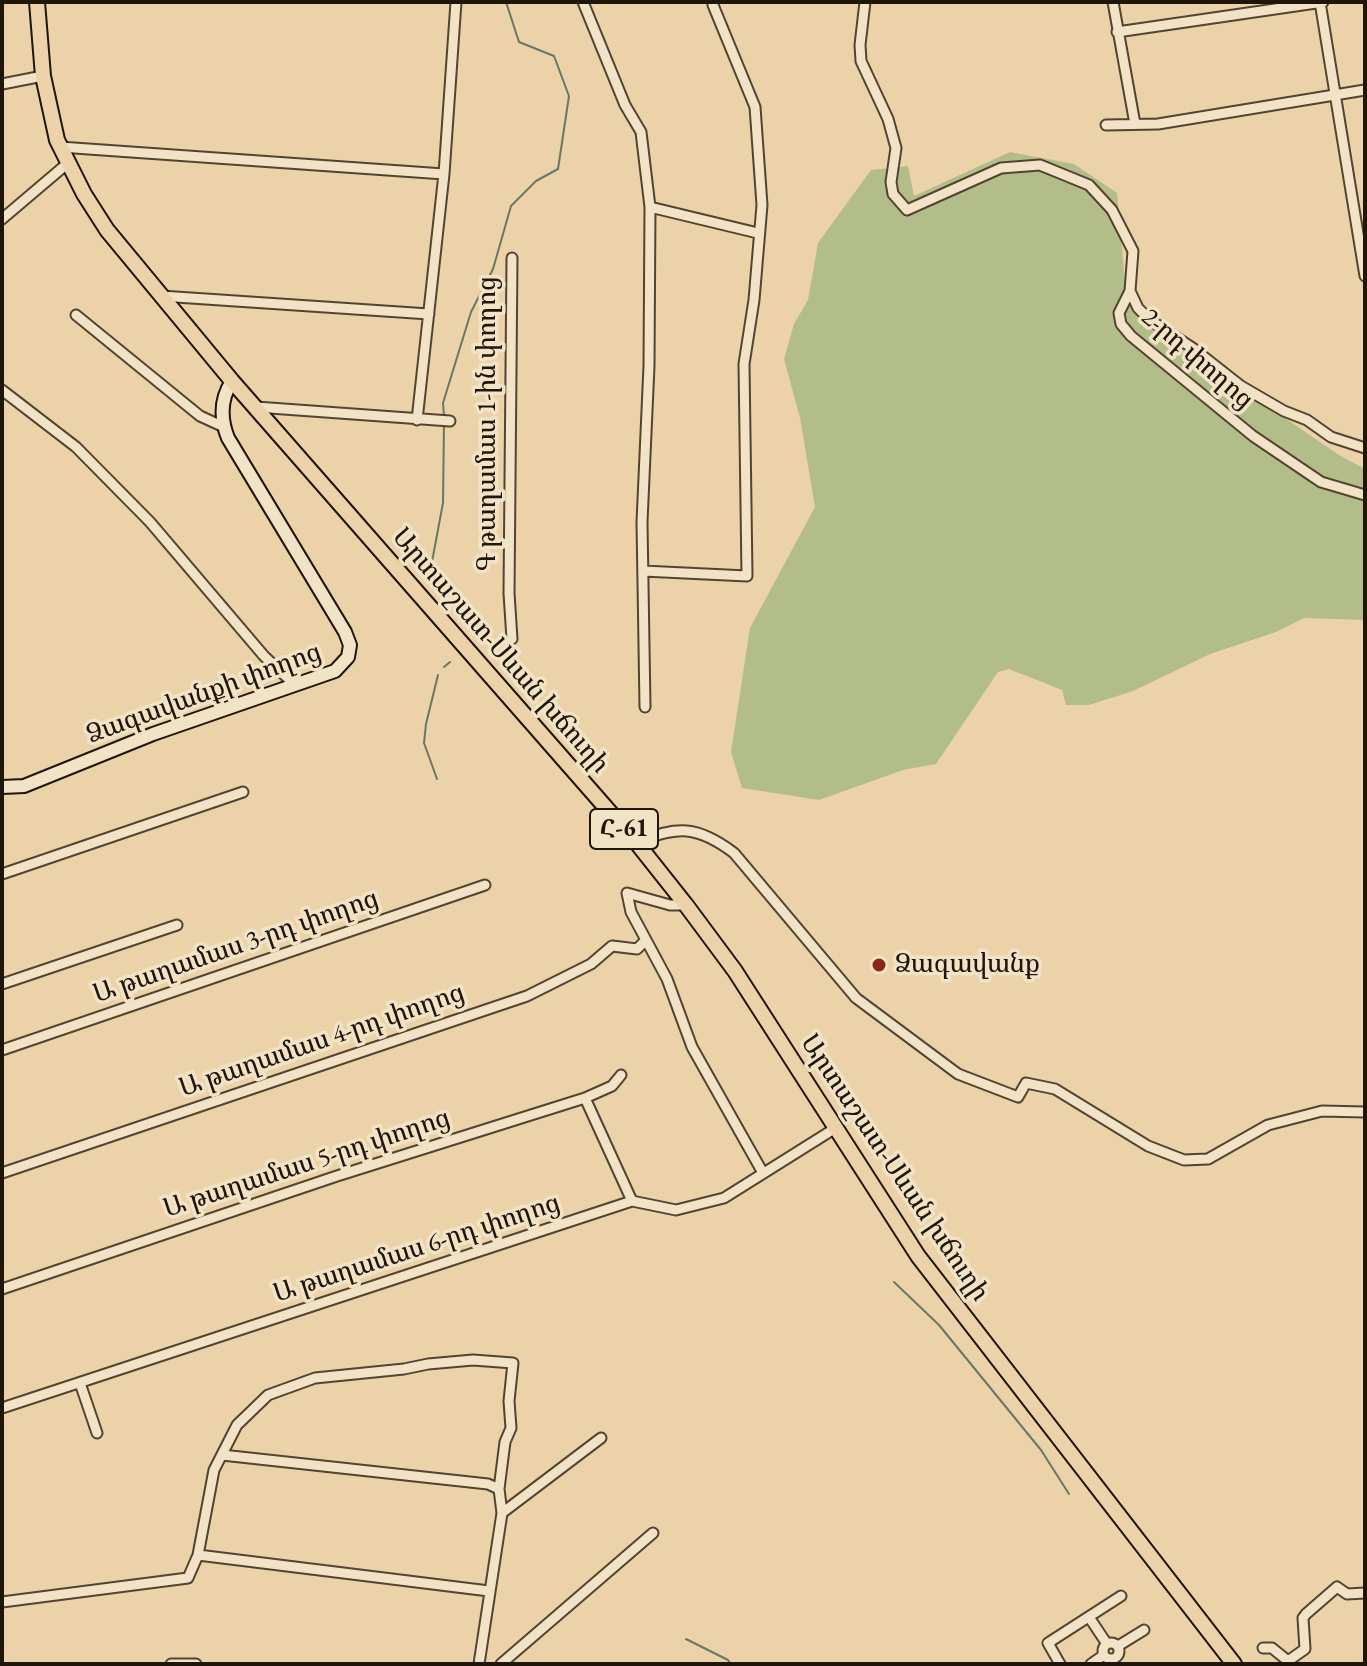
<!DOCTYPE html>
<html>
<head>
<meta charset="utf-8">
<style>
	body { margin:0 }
	#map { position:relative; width:1367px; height:1666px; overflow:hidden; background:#ebd2a8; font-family:"EB Garamond",serif }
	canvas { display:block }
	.frame { position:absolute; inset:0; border:4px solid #201509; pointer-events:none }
</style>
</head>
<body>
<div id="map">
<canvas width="1367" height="1666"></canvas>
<div class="frame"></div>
</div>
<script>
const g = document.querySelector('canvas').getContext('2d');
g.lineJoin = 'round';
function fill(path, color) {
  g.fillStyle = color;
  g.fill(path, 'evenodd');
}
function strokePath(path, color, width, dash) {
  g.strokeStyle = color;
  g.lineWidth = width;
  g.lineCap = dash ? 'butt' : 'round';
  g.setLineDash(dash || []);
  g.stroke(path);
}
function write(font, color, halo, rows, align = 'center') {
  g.font = font + ' "EB Garamond","Noto Serif Armenian",serif';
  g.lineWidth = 7;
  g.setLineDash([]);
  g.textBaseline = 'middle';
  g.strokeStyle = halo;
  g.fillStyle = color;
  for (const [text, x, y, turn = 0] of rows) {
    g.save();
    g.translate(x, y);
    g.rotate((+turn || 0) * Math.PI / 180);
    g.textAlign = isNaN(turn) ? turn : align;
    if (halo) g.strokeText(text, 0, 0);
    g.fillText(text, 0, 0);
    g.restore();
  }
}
fill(new Path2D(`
	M1010,152L1074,164L1117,193L1126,294L1140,319L1339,455L1365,469V620L1304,618L1276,632L1210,654L1133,691L1089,705H1066L1062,690L1009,669L998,672L936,764L903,770L819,800L742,788L731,752L750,628L815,507L800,418L784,359L794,324L808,300L818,243L871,170L908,166L914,196Z`), '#b3bd8a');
strokePath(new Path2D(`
	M444,416L443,403L471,312L493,269L511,206L536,181L558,169L569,96L554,56L519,42L506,2
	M444,423L443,503L431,567C445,587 471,599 474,628
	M444,667L450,662
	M437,779L424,743L426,724L438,675
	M894,1282L939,1325L1041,1450L1069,1494
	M686,1639L728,1660L731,1664`), '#697767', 2);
const street = new Path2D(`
	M583,2L625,105L641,132L650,207L649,366L642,522L645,707
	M865,2L860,45L861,61L888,119L896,148L891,182L893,194L907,210L1001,168L1040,165L1089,185L1112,210L1133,251L1130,291L1119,313L1121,324L1131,336L1253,436L1321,482L1365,495
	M1113,2L1135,124
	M1320,2L1365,276
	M1117,32L1323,2
	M2,84L43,76
	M1106,125L1158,124L1365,90
	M60,147L444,174
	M650,207L758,233
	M2,219L68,163
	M512,258L509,593L512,639
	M1130,291L1138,308L1150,320L1194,349L1241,386L1284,411L1307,420L1331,437L1365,448
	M161,296L429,314
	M76,315L200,416L224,427
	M2,390L76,447L150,522L264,656L295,685
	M256,407L450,421
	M417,420L444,174L456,2
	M643,571L747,576L744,364L754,300L762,205L755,107L713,5
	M636,842C678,826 697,825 734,853L856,998L958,1074L1018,1097L1026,1083L1055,1089L1148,1146L1184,1160L1208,1159L1268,1125L1322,1111L1365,1112
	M2,874L243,792
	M686,905H670L627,893L631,912L667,979L692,1047L763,1173
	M2,984L177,925
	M2,1050L485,885
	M585,1098L632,1201
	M2,1173L527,996L591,964L612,946L637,949L646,940
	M2,1289L337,1176L585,1098L612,1086L621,1075
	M80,1383L97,1433
	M2,1408L632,1201L676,1210L724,1198L834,1129
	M222,1455L488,1484L499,1489
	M502,1513L601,1438
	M198,1555L489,1591
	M2,1602L188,1578L198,1555L214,1470L237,1425L268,1395L315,1378L404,1369L428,1364L473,1360L513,1363L509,1401L511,1428L505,1442L499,1489L502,1513L479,1664
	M1089,1617L1107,1644
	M1103 1651a8 8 0 1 1 16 0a8 8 0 1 1-16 0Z
	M1118,1646L1144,1630
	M1263,1648H1272L1288,1661L1305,1649L1303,1618L1306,1614L1337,1587L1347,1594L1365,1593
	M171,1664H196
	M501,1664L653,1533
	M1060,1664L1048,1643L1121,1596
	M1091,1664L1104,1655`);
const secondary = new Path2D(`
	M2,787L24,786L153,734L335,671L348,657L350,645L345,632L228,438C220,418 221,398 232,381`);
const primary = new Path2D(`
	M37,2L43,76L57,140L84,194L107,230L232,381L636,842L686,905L735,971L918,1256L1234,1664`);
strokePath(street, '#534431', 13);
strokePath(secondary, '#201509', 16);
strokePath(primary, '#201509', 18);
strokePath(street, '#f2e2c6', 9);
strokePath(secondary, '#f2e2c6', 12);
strokePath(primary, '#ebd2a8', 14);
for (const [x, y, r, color] of [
	[879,965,8,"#8f2418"]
]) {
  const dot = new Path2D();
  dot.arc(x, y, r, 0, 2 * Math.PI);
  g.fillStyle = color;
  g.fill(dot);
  strokePath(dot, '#f2e2c6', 3);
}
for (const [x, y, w] of [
	[624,829,68]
]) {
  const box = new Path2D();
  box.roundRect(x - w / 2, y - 20, w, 40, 6);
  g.fillStyle = '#f2e2c6';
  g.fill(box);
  strokePath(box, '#201509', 2);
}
write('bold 24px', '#201509', null, [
	["Հ-61",624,829]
]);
write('26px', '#201509', '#f2e2c6', [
	["2-րդ փողոց",1197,359,41],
	["Գ թաղամաս 1-ին փողոց",488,424,-90],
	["Արտաշատ-Սևան խճուղի",500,651,49],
	["Ձագավանքի փողոց",204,694,-20],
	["Ա թաղամաս 3-րդ փողոց",236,947,-19],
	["Ա թաղամաս 4-րդ փողոց",322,1041,-19],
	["Ա թաղամաս 5-րդ փողոց",307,1164,-18],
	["Արտաշատ-Սևան խճուղի",894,1168,56],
	["Ա թաղամաս 6-րդ փողոց",417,1249,-18]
]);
write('26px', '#201509', '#f2e2c6', [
	["Ձագավանք",895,965]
], 'left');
</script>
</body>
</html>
